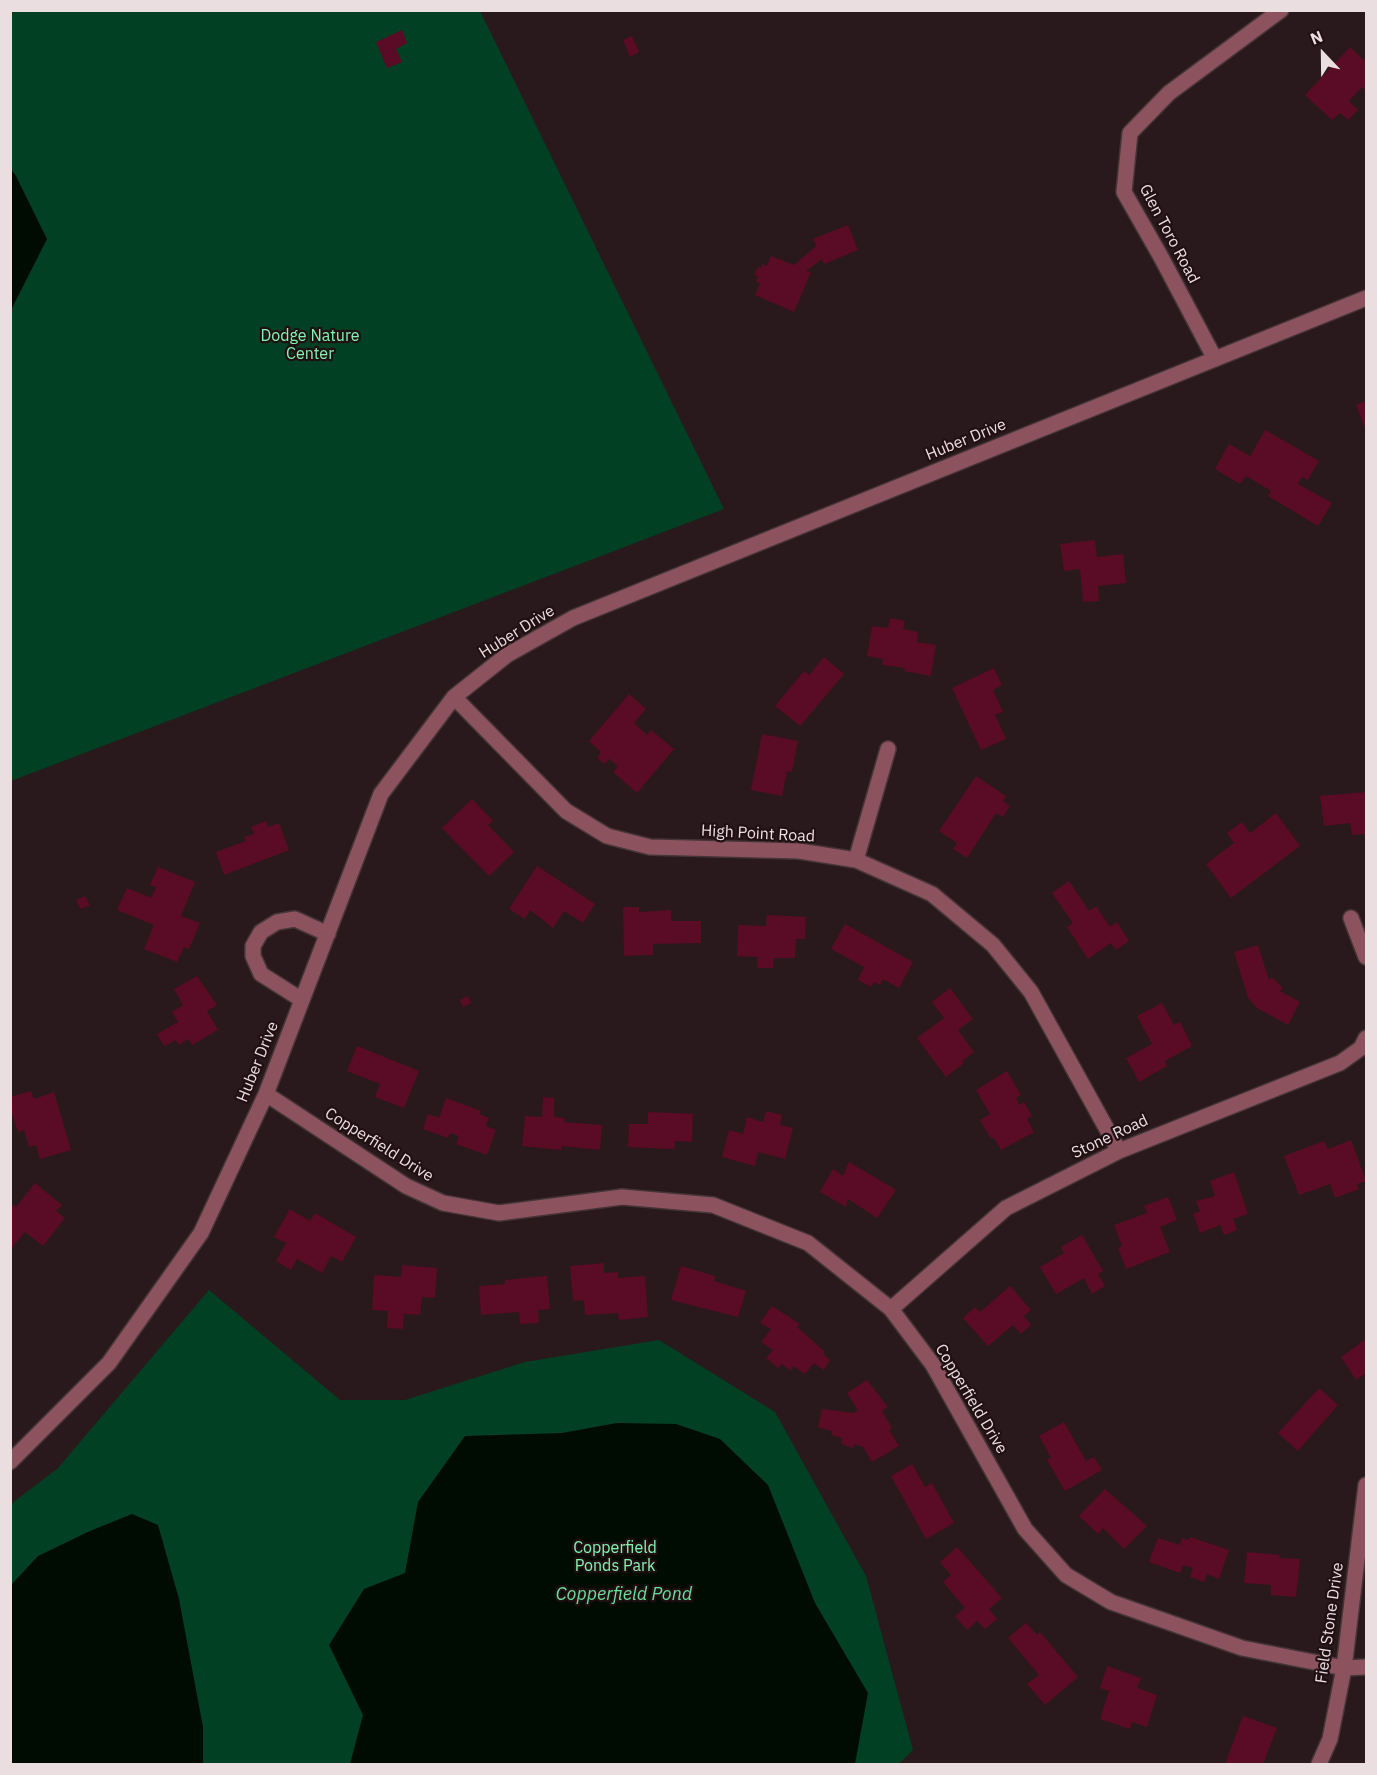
<!DOCTYPE html>
<html>
<head>
<meta charset="utf-8">
<style>
	body { margin:0 }
	#map { position:relative; width:1377px; height:1775px; overflow:hidden; background:#2a191c; font-family:"IBM Plex Sans",sans-serif }
	canvas { display:block }
	.frame { position:absolute; inset:0; border:12px solid #ebdee0; pointer-events:none }
	.north { position:absolute; left:1293px; top:24px; width:60px; height:60px; -webkit-text-stroke:4px #201013; paint-order:stroke; rotate:338deg; font-size:16px; font-weight:700; line-height:24px; text-align:center; color:#ebdee0 }
	.north::after { content:''; display:block; margin:auto; width:21px; height:27px; background:#ebdee0; clip-path:polygon(50% 0,100% 100%,50% 72%,0 100%) }
</style>
</head>
<body>
<div id="map">
<canvas width="1377" height="1775"></canvas>
<div class="frame"></div>
<div class="north">N</div>
</div>
<script>
const g = document.querySelector('canvas').getContext('2d');
g.lineJoin = 'round';
function fill(path, color) {
  g.fillStyle = color;
  g.fill(path, 'evenodd');
}
function strokePath(path, color, width, dash) {
  g.strokeStyle = color;
  g.lineWidth = width;
  g.lineCap = dash ? 'butt' : 'round';
  g.setLineDash(dash || []);
  g.stroke(path);
}
function write(font, color, halo, rows, align = 'center') {
  g.font = font + ' "IBM Plex Sans",sans-serif';
  g.lineWidth = 4.5;
  g.setLineDash([]);
  g.textBaseline = 'middle';
  g.strokeStyle = halo;
  g.fillStyle = color;
  for (const [text, x, y, turn = 0] of rows) {
    g.save();
    g.translate(x, y);
    g.rotate((+turn || 0) * Math.PI / 180);
    g.textAlign = isNaN(turn) ? turn : align;
    if (halo) g.strokeText(text, 0, 0);
    g.fillText(text, 0, 0);
    g.restore();
  }
}
fill(new Path2D(`
	M11,11H480L724,509L11,781Z
	M209,1290L340,1400H405L525,1362L659,1340L775,1412L866,1576L913,1750L899,1764H11V1504L58,1468Z`), '#014023');
fill(new Path2D(`
	M11,169L16,176L47,239L11,310Z
	M617,1423L676,1424L720,1439L768,1485L815,1603L868,1693L855,1764H350L363,1715L329,1645L364,1589L405,1573L418,1502L465,1436L562,1433Z
	M132,1514L158,1525L179,1599L203,1727V1764H11V1585L38,1556L90,1531Z`), '#000c02');
fill(new Path2D(`
	M402,30L407,43L396,49L402,62L387,68L376,42Z
	M632,36L639,52L630,57L623,40Z
	M1350,47L1366,62V91L1362,87L1349,101L1358,110L1348,120L1340,113L1332,120L1305,95Z
	M848,225L858,250L824,264L822,259L806,271L811,272L794,312L755,295L760,283L756,281L758,276L754,275L758,267L761,268L762,264L767,266L771,256L794,265L816,246L813,239Z
	M1366,401V431L1356,405Z
	M1265,430L1319,461L1308,480L1302,477L1298,484L1332,503L1318,526L1268,496L1271,491L1246,476L1240,484L1215,469L1229,444L1250,456Z
	M1095,540L1097,557L1123,554L1126,583L1098,586L1099,601L1083,602L1080,569L1064,571L1060,544Z
	M890,618L905,621L903,629L918,632L917,642L936,645L931,676L904,671L905,668L882,665L883,659L867,656L872,626L888,628Z
	M824,657L844,674L800,726L775,706L804,671L809,675Z
	M994,668L1002,685L993,690L1003,712L995,715L1006,739L981,750L952,688Z
	M629,694L646,709L634,723L647,735L651,730L674,749L637,793L613,772L618,766L609,759L605,764L597,758L601,752L589,741Z
	M762,734L798,741L792,772L787,771L782,796L751,790Z
	M976,776L1006,796L1003,801L1010,806L1003,817L996,813L967,858L953,849L957,843L939,831Z
	M1366,792V834L1352,835L1350,823L1324,826L1320,796Z
	M472,799L493,821L488,825L514,852L489,876L442,828Z
	M1276,813L1300,846L1231,898L1206,864L1234,843L1227,833L1242,822L1250,833Z
	M266,821L268,827L279,823L289,850L224,875L216,852L246,841L244,837L254,834L251,827Z
	M537,866L595,904L583,923L564,911L553,928L530,910L525,919L509,909Z
	M158,867L195,882L181,916L200,923L189,949L184,947L177,962L144,949L154,925L117,910L127,888L151,898L156,887L150,885Z
	M1069,881L1089,911L1096,906L1110,927L1117,922L1129,941L1116,950L1111,943L1088,959L1067,927L1073,923L1052,893Z
	M85,896L90,905L81,909L76,900Z
	M623,907H639V912L671,910V921H701V943L653,944V955L624,956Z
	M767,915L806,917L805,939H796L795,958H774L773,968H757L758,957L737,956L738,925L766,926Z
	M845,924L913,962L899,988L883,979L880,985L874,982L871,987L858,980L864,967L831,949Z
	M1258,945L1269,980L1272,977L1283,988L1280,991L1300,1002L1288,1025L1257,1008L1248,998L1234,952Z
	M197,976L217,1005L207,1011L218,1030L192,1045L188,1039L179,1045L176,1040L164,1046L157,1034L178,1022L172,1012L183,1005L174,989Z
	M950,988L973,1019L958,1030L974,1052L962,1061L964,1063L946,1077L917,1038L944,1018L932,1002Z
	M468,996L471,1003L463,1007L460,1000Z
	M1162,1003L1174,1025L1180,1022L1192,1046L1165,1061L1167,1066L1139,1082L1126,1058L1152,1044L1137,1016Z
	M357,1046L419,1071L404,1108L375,1097L380,1084L347,1071Z
	M1007,1071L1021,1095L1016,1098L1019,1105L1024,1102L1032,1116L1027,1119L1034,1132L1001,1150L994,1138L991,1139L980,1120L990,1114L976,1090Z
	M31,1091L34,1099L54,1092L71,1150L40,1159L36,1145L29,1147L24,1130L18,1132L10,1108V1097Z
	M543,1097L554,1098V1117L565,1118L564,1122L602,1125L600,1150L562,1146L561,1150L522,1146L525,1116L542,1117Z
	M446,1098L481,1111L479,1114L489,1118L486,1126L496,1130L487,1155L456,1144L459,1136L450,1133L448,1138L423,1129L428,1114L439,1118Z
	M766,1111L782,1115L780,1125L793,1128L785,1159L758,1152L755,1166L722,1157L729,1130L743,1134L747,1117L763,1122Z
	M648,1112L693,1114L692,1142L675,1141L674,1149L628,1147L629,1124H648Z
	M1351,1140L1366,1181L1357,1184L1359,1189L1335,1198L1330,1184L1299,1195L1284,1156L1324,1141L1328,1149Z
	M849,1162L896,1190L877,1218L848,1199L846,1207L820,1192L833,1169L843,1176Z
	M1234,1172L1248,1214L1233,1219L1237,1230L1224,1235L1220,1225L1200,1233L1193,1214L1200,1211L1196,1201L1215,1196L1210,1181Z
	M35,1183L62,1205L56,1211L65,1218L43,1246L25,1232L10,1250V1203L16,1207Z
	M1168,1197L1177,1220L1160,1227L1170,1252L1126,1269L1118,1248L1122,1246L1114,1225L1147,1213L1144,1206Z
	M290,1209L310,1221L315,1213L356,1237L342,1262L331,1256L322,1273L297,1259L291,1270L276,1261L286,1243L274,1237Z
	M1082,1235L1103,1271L1098,1274L1105,1286L1092,1294L1084,1278L1056,1294L1040,1267L1064,1253L1061,1247Z
	M604,1263V1273L618,1272V1278L645,1276L648,1317L619,1320L618,1313L585,1315L584,1300L573,1301L570,1266Z
	M402,1265L437,1268L435,1298L422,1297L420,1315L404,1314L403,1329L387,1328L388,1311L372,1310L374,1275L401,1277Z
	M681,1266L715,1276L714,1281L746,1291L738,1317L671,1300Z
	M547,1276L550,1309L538,1310L539,1323L520,1324L519,1312L481,1315L479,1286L505,1284V1280Z
	M1010,1286L1031,1310L1024,1316L1031,1325L1021,1334L1013,1325L988,1346L963,1318L975,1307L980,1312Z
	M772,1306L800,1324L797,1327L824,1351V1355L830,1360L824,1370L814,1363L805,1374L793,1366L791,1371L782,1364L778,1368L766,1358L773,1350L761,1342L771,1329L760,1323Z
	M1366,1339V1373L1356,1380L1341,1357Z
	M867,1380L888,1407L882,1411L892,1428L889,1430L899,1446L872,1462L863,1447L854,1444L853,1448L841,1444L842,1438L831,1435L832,1431L818,1427L822,1409L853,1413L858,1410L847,1393Z
	M1319,1388L1338,1405L1298,1451L1278,1433Z
	M1064,1422L1086,1461L1094,1457L1102,1470L1065,1491L1047,1460L1051,1458L1039,1436Z
	M912,1464L925,1487L932,1483L954,1523L926,1539L891,1476Z
	M1105,1489L1147,1526L1124,1549L1103,1528L1098,1534L1079,1516Z
	M1190,1537L1229,1550L1219,1579L1207,1574L1204,1582L1190,1577L1193,1568L1183,1565L1180,1573L1149,1562L1158,1538L1180,1545L1182,1538L1189,1540Z
	M957,1547L1002,1598L989,1609L997,1619L985,1629L977,1621L967,1630L955,1616L965,1608L943,1582L951,1575L940,1562Z
	M1247,1552L1280,1555L1279,1558L1300,1559L1296,1597L1271,1595V1585L1244,1583Z
	M1026,1623L1037,1635L1040,1632L1078,1677L1045,1705L1027,1684L1039,1675L1008,1638Z
	M1107,1666L1141,1678L1137,1688L1157,1695L1147,1727L1132,1722L1130,1729L1100,1719L1109,1691L1100,1688Z
	M1243,1716L1277,1728L1263,1764H1225Z`), '#5a0b25');
const minor = new Path2D(`
	M1215,359L1161,257L1124,192L1130,133L1169,93L1281,10
	M454,697L566,811L607,836L650,847L799,851L856,860L932,894L993,945L1031,992L1119,1151
	M856,860L888,749
	M1351,918L1366,957
	M302,1000L261,974L253,956V946L261,932L277,922L295,919L328,934
	M266,1094L406,1186L443,1203L499,1213L622,1197L713,1205L808,1243L891,1309L933,1365L1025,1529L1066,1575L1111,1602L1242,1648L1344,1668L1366,1667
	M891,1309L1006,1208L1119,1151L1340,1063L1361,1048L1366,1038
	M10,1462L109,1363L201,1233L266,1094L381,794L454,697L507,655L573,618L1366,298
	M1319,1764L1330,1739L1344,1668L1366,1485`);
strokePath(minor, '#453537', 18);
strokePath(minor, '#8c535e', 15);
write('16px', '#ebdee0', '#201013', [
	["Glen Toro Road",1169,234,62],
	["Huber Drive",966,440,-22],
	["Huber Drive",517,632,-32],
	["High Point Road",758,834,3],
	["Huber Drive",258,1062,-68],
	["Stone Road",1110,1137,-25],
	["Copperfield Drive",379,1145,32],
	["Copperfield Drive",971,1399,59],
	["Field Stone Drive",1330,1623,-82]
]);
write('16px', '#82f3b0', '#201013', [
	["Dodge Nature",310,336],
	["Center",310,354],
	["Copperfield",615,1548],
	["Ponds Park",615,1566]
]);
write('italic 18px', '#6cde9c', '#201013', [
	["Copperfield Pond",624,1595]
]);
</script>
</body>
</html>
